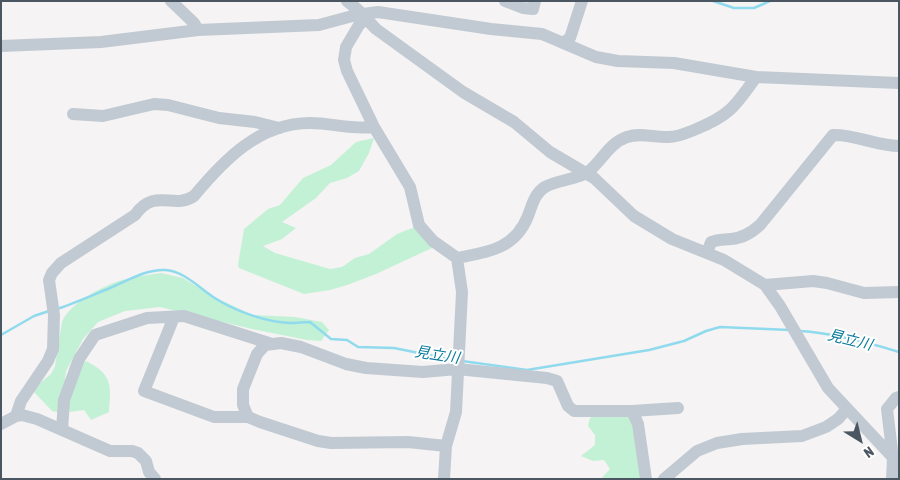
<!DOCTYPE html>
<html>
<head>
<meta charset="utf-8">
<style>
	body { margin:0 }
	#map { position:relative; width:900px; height:480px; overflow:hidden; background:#f5f3f3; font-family:"Asap Condensed",sans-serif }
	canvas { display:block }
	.frame { position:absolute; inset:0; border:2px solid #4a5661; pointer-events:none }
	.north { position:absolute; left:835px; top:415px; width:50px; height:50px; -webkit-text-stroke:4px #fff; paint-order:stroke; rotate:144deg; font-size:14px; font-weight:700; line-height:20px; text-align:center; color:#4a5661 }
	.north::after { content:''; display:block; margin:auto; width:18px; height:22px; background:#4a5661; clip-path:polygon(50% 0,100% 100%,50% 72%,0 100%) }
</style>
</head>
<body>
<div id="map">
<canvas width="900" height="480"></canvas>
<div class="frame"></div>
<div class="north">N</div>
</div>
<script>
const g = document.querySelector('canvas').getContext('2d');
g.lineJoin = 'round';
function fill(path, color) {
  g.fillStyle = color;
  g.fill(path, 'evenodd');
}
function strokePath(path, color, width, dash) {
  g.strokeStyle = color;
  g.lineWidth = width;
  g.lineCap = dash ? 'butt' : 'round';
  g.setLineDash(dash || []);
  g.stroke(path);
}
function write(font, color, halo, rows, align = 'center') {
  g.font = font + ' "Asap Condensed","Noto Sans JP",sans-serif';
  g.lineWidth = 4;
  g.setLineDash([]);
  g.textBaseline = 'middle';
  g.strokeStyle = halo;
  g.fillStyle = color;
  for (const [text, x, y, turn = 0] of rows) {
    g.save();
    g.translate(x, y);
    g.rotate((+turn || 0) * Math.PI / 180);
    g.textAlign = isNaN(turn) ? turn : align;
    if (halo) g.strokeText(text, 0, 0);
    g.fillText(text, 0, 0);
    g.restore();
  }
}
fill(new Path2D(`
	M374,138L369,153L359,171L347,178L330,183L316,198L282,222L296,228L282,239L263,246L275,253L330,269L342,267L355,258L369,254L397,234L415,227L434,247L376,274L347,285L330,290L304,294L239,268L238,265L244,229L268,209L280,205L303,178L331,165L356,142Z
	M161,273L183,278L214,297L253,315L295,317L322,322L329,330L321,341L307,340L252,329L160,307L125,311L98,322L83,339L66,371L64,387L74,370L86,361C113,375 111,385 109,412L91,420L84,410L61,413L52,411L32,390L51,374L55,366L62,322C70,302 106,284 126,279C137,276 149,275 161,273Z
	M596,415L631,417L643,479H601L610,469L604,460L593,461L581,456L595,445V435L588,426L590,418Z`), '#c3f1d5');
strokePath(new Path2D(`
	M713,1L734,8H754L770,1
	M57,309C75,303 93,295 110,288C127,281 146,269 165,270C185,271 201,290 218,300C238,312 266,322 290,323C297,323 303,322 310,322L331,339L347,340L358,347L394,348L454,360
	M800,331C834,333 867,342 899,352
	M1,335L34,316L49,311
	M462,361L527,370L649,350L684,341L706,331L720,327L790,330`), '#90daee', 2.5);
strokePath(new Path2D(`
	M171,1L194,23L198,30
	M347,1L357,9L376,29L463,92L514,122L550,152L594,178L634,216L672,239L724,260L765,285L780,306L828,388L899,464
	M505,1L523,8L533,9L535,1
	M366,18L359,25L346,47L344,60L347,71L374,127L410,187L419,225L433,241L457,258L462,292L456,412L446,446L444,479
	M564,42L570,38L582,1
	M1,46L101,42L198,30L319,25L356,15L378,12L491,29L542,34L596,57L618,61L674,63L756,77L899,83
	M73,114L103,116L154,104L168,105L219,118L255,122L279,128
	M707,253L711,242C719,239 723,240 731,239C743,238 751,233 760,225L833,135C855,134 876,146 899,146
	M457,258C488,252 515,249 528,216C532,205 535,193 545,187C557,180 579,179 588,172C602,161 609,143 627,137C641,132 655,138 669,137C678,137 686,133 694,130C729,116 735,107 756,77
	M765,285L813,281L827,283L864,293L899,292
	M174,317L144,391L214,417H248
	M632,411L638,424L646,479
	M16,416L21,401L48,361L53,349L54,315L49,280L52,273L61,263L135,215C155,187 174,210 194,196C224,160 259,123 310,123C332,123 352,130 374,127
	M1,424L16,416L22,415L37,419L110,451H132L138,453L146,461L149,472L155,479
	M62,430L64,400L79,359L95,335L147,318L184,316L272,344
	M446,446L408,442L331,443L318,441L260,422L248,417L243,405V389L257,354L265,345L281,343L301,347L346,364L366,368L423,372L457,369L547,378L557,381L568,406L574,411H632L678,408
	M664,479L697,451L717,443L742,439L802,436L826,427L838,419L847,409
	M892,479L893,459L887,409L896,398L899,397`), '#c1cad2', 12);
write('italic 15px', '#0c7c9b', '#fff', [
	["見立川",850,340,14],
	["見立川",437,355,9]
]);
</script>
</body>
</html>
